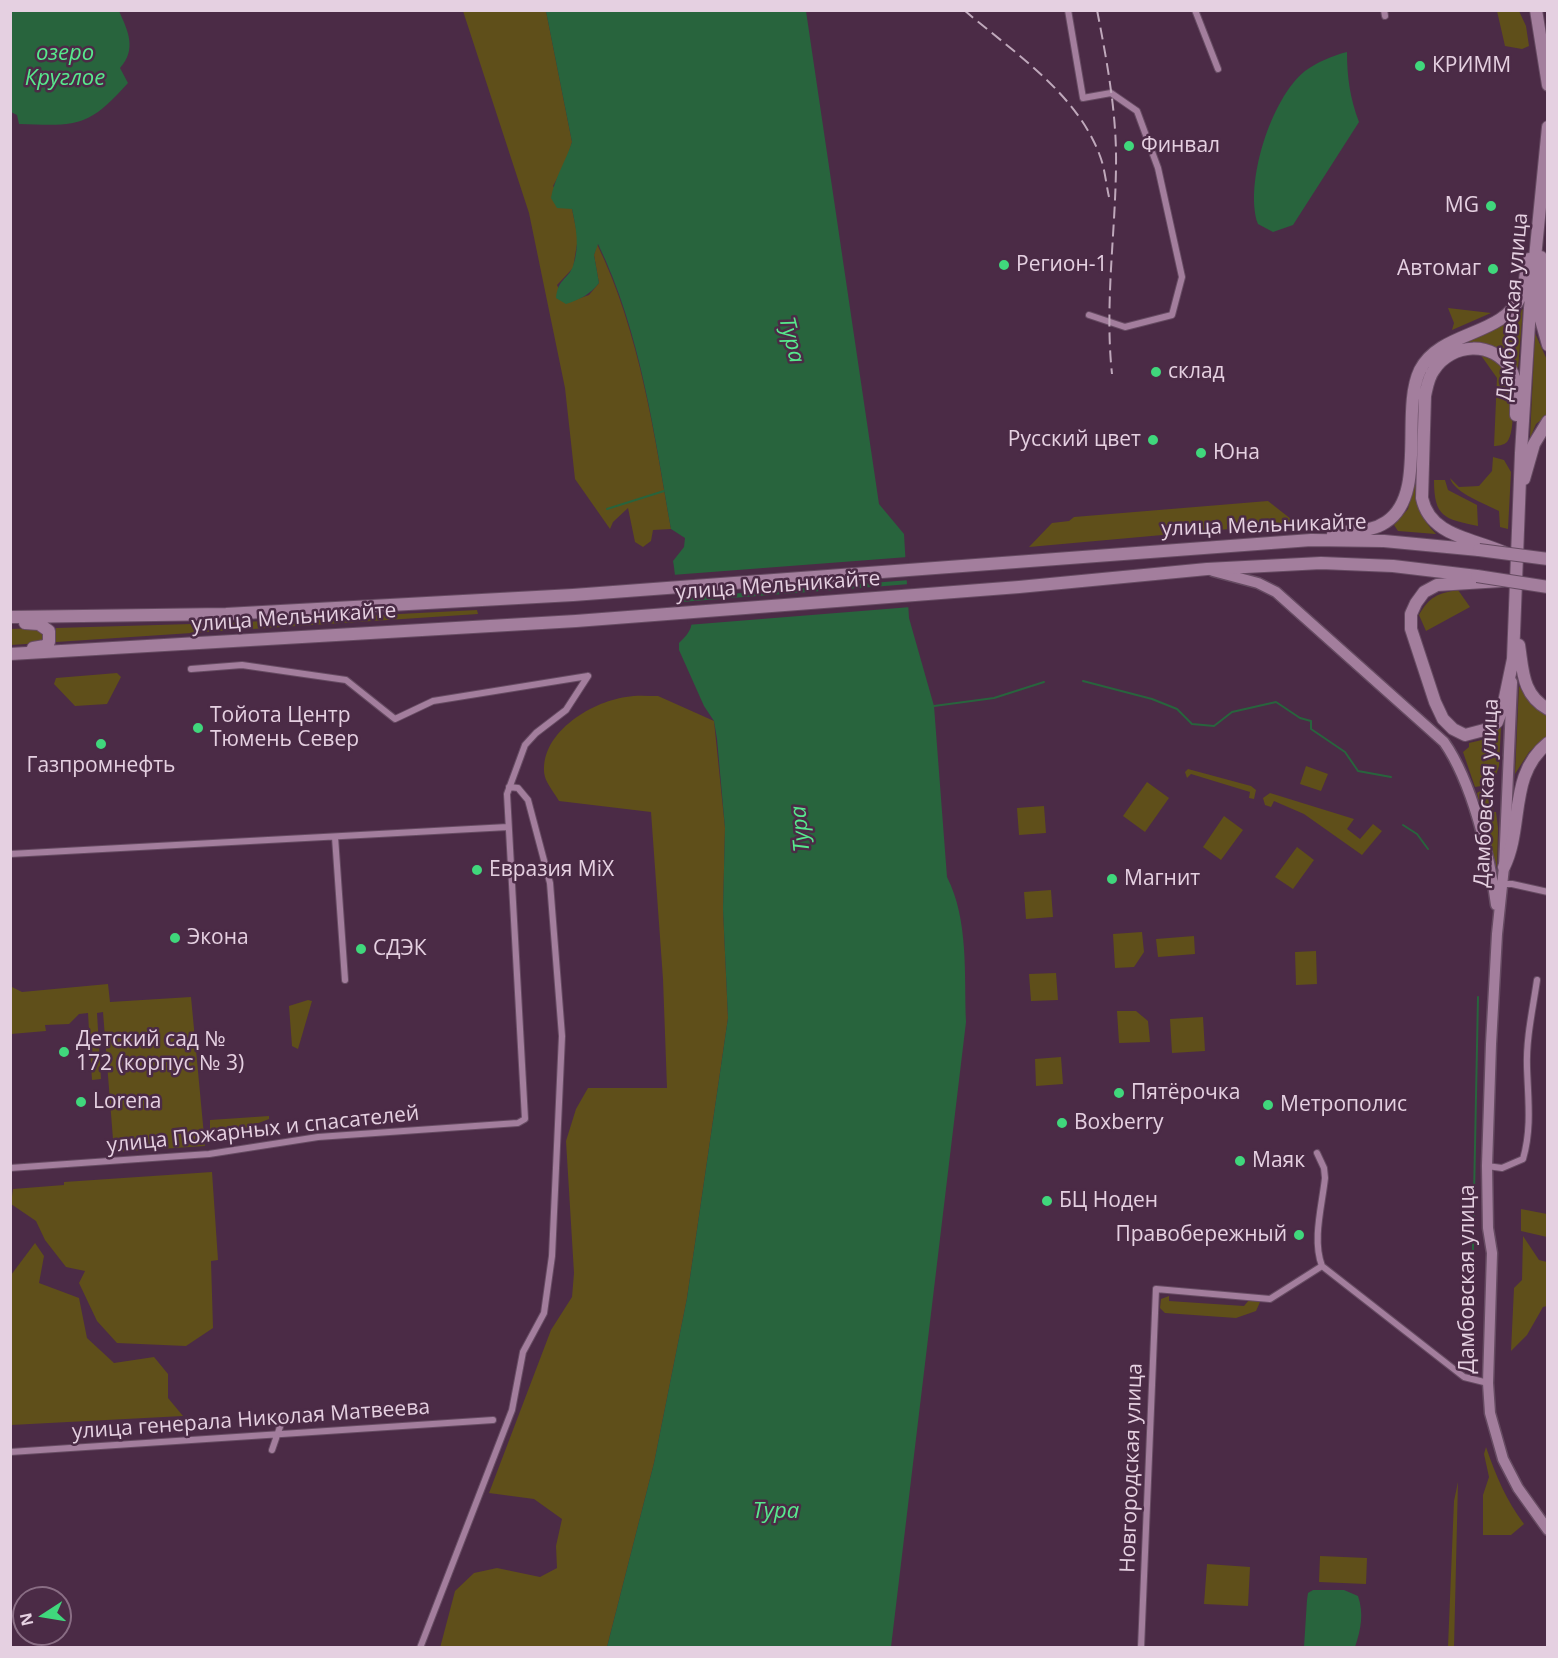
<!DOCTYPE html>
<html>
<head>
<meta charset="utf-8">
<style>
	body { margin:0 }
	#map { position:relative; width:1558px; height:1658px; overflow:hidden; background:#4b2b46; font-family:"Open Sans",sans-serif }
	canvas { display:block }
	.frame { position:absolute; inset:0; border:12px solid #e5d0e1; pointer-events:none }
	.north { position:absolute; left:12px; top:1586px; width:60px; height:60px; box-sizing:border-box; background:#4b2b46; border:2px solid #896d84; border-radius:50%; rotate:258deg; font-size:16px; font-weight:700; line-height:24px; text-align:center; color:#e5d0e1 }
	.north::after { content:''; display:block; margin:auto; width:21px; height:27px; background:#40d77c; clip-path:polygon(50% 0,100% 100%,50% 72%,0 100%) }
</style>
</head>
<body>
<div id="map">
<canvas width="1558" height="1658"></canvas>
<div class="frame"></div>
<div class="north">N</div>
</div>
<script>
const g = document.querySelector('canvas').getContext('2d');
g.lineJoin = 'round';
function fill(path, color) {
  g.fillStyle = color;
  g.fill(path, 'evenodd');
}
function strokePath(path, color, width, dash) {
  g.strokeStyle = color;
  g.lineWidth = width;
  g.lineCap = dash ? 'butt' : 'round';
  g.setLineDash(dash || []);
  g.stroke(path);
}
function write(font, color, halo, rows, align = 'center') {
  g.font = font + ' "Open Sans",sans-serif';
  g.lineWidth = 5;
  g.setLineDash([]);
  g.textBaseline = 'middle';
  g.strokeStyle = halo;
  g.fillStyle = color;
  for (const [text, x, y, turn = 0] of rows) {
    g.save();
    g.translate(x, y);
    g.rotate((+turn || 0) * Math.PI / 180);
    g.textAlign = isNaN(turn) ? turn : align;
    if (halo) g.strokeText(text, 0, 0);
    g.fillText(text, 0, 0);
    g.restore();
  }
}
fill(new Path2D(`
	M463,11H546L572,142L566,162L553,186L572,209L578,238L573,268L557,285L566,303L589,295L599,283L594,255L597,244C640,333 654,433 671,529L653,530L651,541L643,547L635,542L628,508L613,522L610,529L575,479L565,388L529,213Z
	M1497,11H1519L1526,26L1529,46L1522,49L1505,46Z
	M1448,308L1491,313L1452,330L1454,323Z
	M1523,309L1518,369C1503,349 1489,341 1463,343L1498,328Z
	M1535,333L1547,360V415L1536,424L1530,438Z
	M1480,354C1492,358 1504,364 1509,377C1513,388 1516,432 1507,442C1504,445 1498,446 1494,446L1497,378Z
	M1493,457L1504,460L1511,472L1508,529L1500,527L1499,511C1486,504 1454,493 1450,478L1459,487L1479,486L1492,471Z
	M1434,480H1445L1448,490L1477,505L1478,526C1444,519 1434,517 1434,480Z
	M1414,485H1416C1416,505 1422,520 1436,534L1398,531L1394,525L1408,509Z
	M1268,501L1296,523L1029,547L1052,523L1069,521L1074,517Z
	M1458,590L1470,607L1426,631L1419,615C1429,597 1438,593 1458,590Z
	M477,610L478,614L56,642V628L225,623Z
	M40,628L44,636L40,643L11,645L10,629Z
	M117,673L121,677L107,704L75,706L54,684L56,678Z
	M1519,686L1529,701L1547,712L1548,735L1529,752L1515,774Z
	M658,696L714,721L725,828L723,909L728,1018L687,1298L654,1463L607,1647L440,1648L455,1591L474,1573L497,1568L540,1577L557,1568L556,1546L562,1519L534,1499L489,1493L551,1330L572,1297L574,1273L566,1141L576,1109L588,1088H667L663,979L651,812L559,801C555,794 547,784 545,777C537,735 590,702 626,697C636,695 647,696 658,696Z
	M1501,727L1499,766L1493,784L1475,787L1463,752L1469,747V743L1486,739Z
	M1306,766L1328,774L1321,791L1300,784Z
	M1188,769L1251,786L1256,790L1254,799L1249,798L1250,792L1191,774L1187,778L1185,772Z
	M1147,782L1169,798L1145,832L1123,816Z
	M1482,790L1494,791L1493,812H1496L1498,828L1497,868L1477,793Z
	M1270,793L1354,819L1347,829L1360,839L1373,824L1382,831L1362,855L1304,814L1274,801L1271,807L1265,805L1263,798Z
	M1044,806L1046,833L1019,835L1017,808Z
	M1224,816L1243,830L1221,860L1203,847Z
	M1297,847L1314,860L1293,889L1275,877Z
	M1051,890L1053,917L1026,919L1024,892Z
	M1142,932L1144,952L1134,967L1115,968L1113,934Z
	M1194,936L1195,954L1158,957L1156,939Z
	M1316,951L1317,984L1296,985L1295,952Z
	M1056,973L1058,1000L1031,1001L1029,974Z
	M108,984L110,1002L191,997L205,1146L114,1152L103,1012L97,1013L101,1079L92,1080L88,1013L79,1014L69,1024L45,1025L46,1031L11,1034L10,986L22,992Z
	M308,1000L312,1001L298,1049L292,1046L289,1006Z
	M1117,1011H1136L1148,1021L1150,1042L1119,1043Z
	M1203,1017L1205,1051L1172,1053L1170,1019Z
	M1061,1057L1063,1084L1036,1086L1035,1059Z
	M269,1116V1119L240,1130L210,1131V1120Z
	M212,1172L218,1260L211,1261L213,1328L186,1346L117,1343L97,1321L79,1283L85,1271L66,1267L45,1240L36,1221L11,1204L13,1189L64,1185V1182Z
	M1521,1209L1547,1214V1237L1521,1231Z
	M1523,1236L1539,1260L1547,1262V1306L1543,1307L1527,1335L1511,1351L1514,1288L1522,1280Z
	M35,1243L44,1256L39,1283L79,1298L87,1338L114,1363L154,1357L168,1374V1398L183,1416L11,1425V1275Z
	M1169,1296V1301L1244,1306L1249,1300L1260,1302L1256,1311L1236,1318L1165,1313L1160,1308L1161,1299Z
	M1486,1447C1496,1476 1506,1500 1524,1524L1511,1535H1483V1495L1489,1477L1484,1454Z
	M1458,1482L1454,1647H1448L1454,1501Z
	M1320,1556L1367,1558L1366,1584L1319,1582Z
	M1207,1564L1250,1567L1248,1606L1204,1604Z`), '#5f4f1a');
fill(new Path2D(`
	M10,11H119C128,31 137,49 120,68L128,83C88,128 77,126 19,124L17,115L11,112Z
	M546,11H806L879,504L904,534L909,618L934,706L947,877C969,920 964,975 966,1022L891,1647H607L654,1463L687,1298L728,1018L723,909L725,828L717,739L714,721L704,706L679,650V643C705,620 684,611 678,591C675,582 675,571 673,561L684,547L685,538L671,529C654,433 641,333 598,244L594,255L599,283C589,295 581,299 566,304L556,298C558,278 568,280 573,266C580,246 576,228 572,209L557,208L551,198C554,179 566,161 572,142Z
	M1347,52C1347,77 1350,98 1359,122L1293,225L1273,232L1258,224C1244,184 1271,98 1305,71C1318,62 1331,56 1347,52Z
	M1313,1590H1344L1358,1596C1364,1614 1361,1629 1355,1647H1304L1307,1600L1308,1593Z`), '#28643d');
fill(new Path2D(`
	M908,557L910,580L678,598L672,575Z
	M910,584L911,607L687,625L688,617L681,602Z`), '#4b2b46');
strokePath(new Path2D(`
	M607,509L664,491
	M1083,681L1152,699L1177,709L1192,724L1214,726L1232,712L1276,702L1300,718L1311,721V729L1345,752L1358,771L1391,777
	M934,706L994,698L1044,682
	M1403,825L1417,834L1428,849
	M1471,1345L1478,997`), '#28643d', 2);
const minor = new Path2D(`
	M1068,10L1083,98L1111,93L1137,111L1158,168L1182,277L1172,315L1125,327L1089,315
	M1195,10L1218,69
	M1384,10L1385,16
	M191,669L242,665L346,680L395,719L433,701L588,676
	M335,837L345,980
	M10,854L508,827
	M1502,884H1512L1548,892
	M1317,1153L1324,1168L1325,1178C1322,1206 1312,1240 1322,1266L1464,1377L1488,1383
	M1487,1166L1502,1168L1523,1159C1532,1128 1528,1099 1527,1067C1526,1038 1533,1008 1537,980
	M10,1168L209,1154L318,1137L518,1123L525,1119L507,794L525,745L536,733L566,710L588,676
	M272,1450L282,1421
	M10,1452L493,1420
	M420,1648L512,1410L523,1352L544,1313L552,1256L562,1036L550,883L528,800L518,788L509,787
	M1141,1648L1156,1289L1270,1299L1322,1266`);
const tertiary = new Path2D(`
	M1213,571L1258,583L1276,592L1444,742C1472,782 1490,856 1496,905
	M1512,682L1504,867L1497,934L1491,1044L1487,1166L1488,1228L1492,1253L1488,1383L1490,1413L1503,1459L1518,1488L1548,1530`);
const secondary = new Path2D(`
	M1536,10L1548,85
	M1541,257V320L1548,345
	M1524,479L1534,444L1548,421
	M1333,534C1351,530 1370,533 1386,522C1428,495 1400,411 1420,370C1440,330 1504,337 1521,295C1525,284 1526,270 1529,259
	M1503,552C1472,538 1430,536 1422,498L1425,396C1427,387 1428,378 1434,370C1451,343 1494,340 1511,370C1518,383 1516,401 1516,415
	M1501,581L1437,585L1424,592L1416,603L1411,614V629L1435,702L1443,719L1453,729L1465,735L1488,729L1497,722L1503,707L1513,659L1521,453L1530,308L1548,127
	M10,617L226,614L573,595L1311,540L1384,541L1479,550
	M25,623L39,624L49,631V642L45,646L33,648
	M1519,645C1523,670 1522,695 1548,709
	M10,654L576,621L1019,587L1207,569L1321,563L1393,566L1477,576
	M1504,867C1524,826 1508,775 1548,743`);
strokePath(minor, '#664b62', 8);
strokePath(tertiary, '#664b62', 13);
strokePath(secondary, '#664b62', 14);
strokePath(minor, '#a37e9d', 6);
strokePath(tertiary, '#a37e9d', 10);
strokePath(secondary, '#a37e9d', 12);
strokePath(new Path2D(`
	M964,10C1013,52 1077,93 1100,156C1105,169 1106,184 1109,197
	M1097,10C1106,56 1115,104 1116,151C1117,225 1104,299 1112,374`), '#bfa8bb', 2, [12, 6]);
const secondaryBridge = new Path2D(`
	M1479,550L1548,559
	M1477,576L1548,587`);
strokePath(secondaryBridge, '#664b62', 14, []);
strokePath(secondaryBridge, '#a37e9d', 12);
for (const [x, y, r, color] of [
	[1420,66,6,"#40d77c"],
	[1129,146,6,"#40d77c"],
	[1491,206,6,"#40d77c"],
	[1004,265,6,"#40d77c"],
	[1493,269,6,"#40d77c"],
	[1156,372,6,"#40d77c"],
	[1153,440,6,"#40d77c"],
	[1201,453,6,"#40d77c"],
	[198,728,6,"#40d77c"],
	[101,744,6,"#40d77c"],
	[477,870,6,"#40d77c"],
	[1112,879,6,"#40d77c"],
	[175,938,6,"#40d77c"],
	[361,949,6,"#40d77c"],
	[64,1052,6,"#40d77c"],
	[1119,1093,6,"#40d77c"],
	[81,1102,6,"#40d77c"],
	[1268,1105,6,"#40d77c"],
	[1062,1123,6,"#40d77c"],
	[1240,1161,6,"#40d77c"],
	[1047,1201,6,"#40d77c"],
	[1299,1235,6,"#40d77c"]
]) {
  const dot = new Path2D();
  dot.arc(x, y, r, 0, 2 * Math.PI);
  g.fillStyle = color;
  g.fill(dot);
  strokePath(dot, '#4b2b46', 2);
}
write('21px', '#e5d0e1', '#4b2b46', [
	["КРИММ",1432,66],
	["Финвал",1141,146],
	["MG",1479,206,"right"],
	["Регион-1",1016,265],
	["Автомаг",1481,269,"right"],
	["склад",1168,372],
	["Русский цвет",1141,440,"right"],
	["Юна",1213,453],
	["Тойота Центр",210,716],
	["Тюмень Север",210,740],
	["Газпромнефть",101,766,"center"],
	["Евразия MiX",489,870],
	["Магнит",1124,879],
	["Экона",187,938],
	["СДЭК",373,949],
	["Детский сад №",76,1040],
	["172 (корпус № 3)",76,1064],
	["Пятёрочка",1131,1093],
	["Lorena",93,1102],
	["Метрополис",1280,1105],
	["Boxberry",1074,1123],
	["Маяк",1252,1161],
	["БЦ Ноден",1059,1201],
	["Правобережный",1287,1235,"right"]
], 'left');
write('21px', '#e5d0e1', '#4b2b46', [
	["Дамбовская улица",1513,307,-85],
	["улица Мельникайте",1264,526,-2],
	["улица Мельникайте",778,586,-4],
	["улица Мельникайте",294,618,-4],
	["Дамбовская улица",1487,793,-87],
	["улица Пожарных и спасателей",263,1130,-6],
	["Дамбовская улица",1468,1279,-90],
	["улица генерала Николая Матвеева",251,1420,-4],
	["Новгородская улица",1132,1468,-88]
]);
write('italic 22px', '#57e98d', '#4b2b46', [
	["озеро",65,54],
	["Круглое",65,79],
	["Тура",791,340,76],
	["Тура",801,829,-95],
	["Тура",776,1512]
]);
</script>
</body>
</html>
